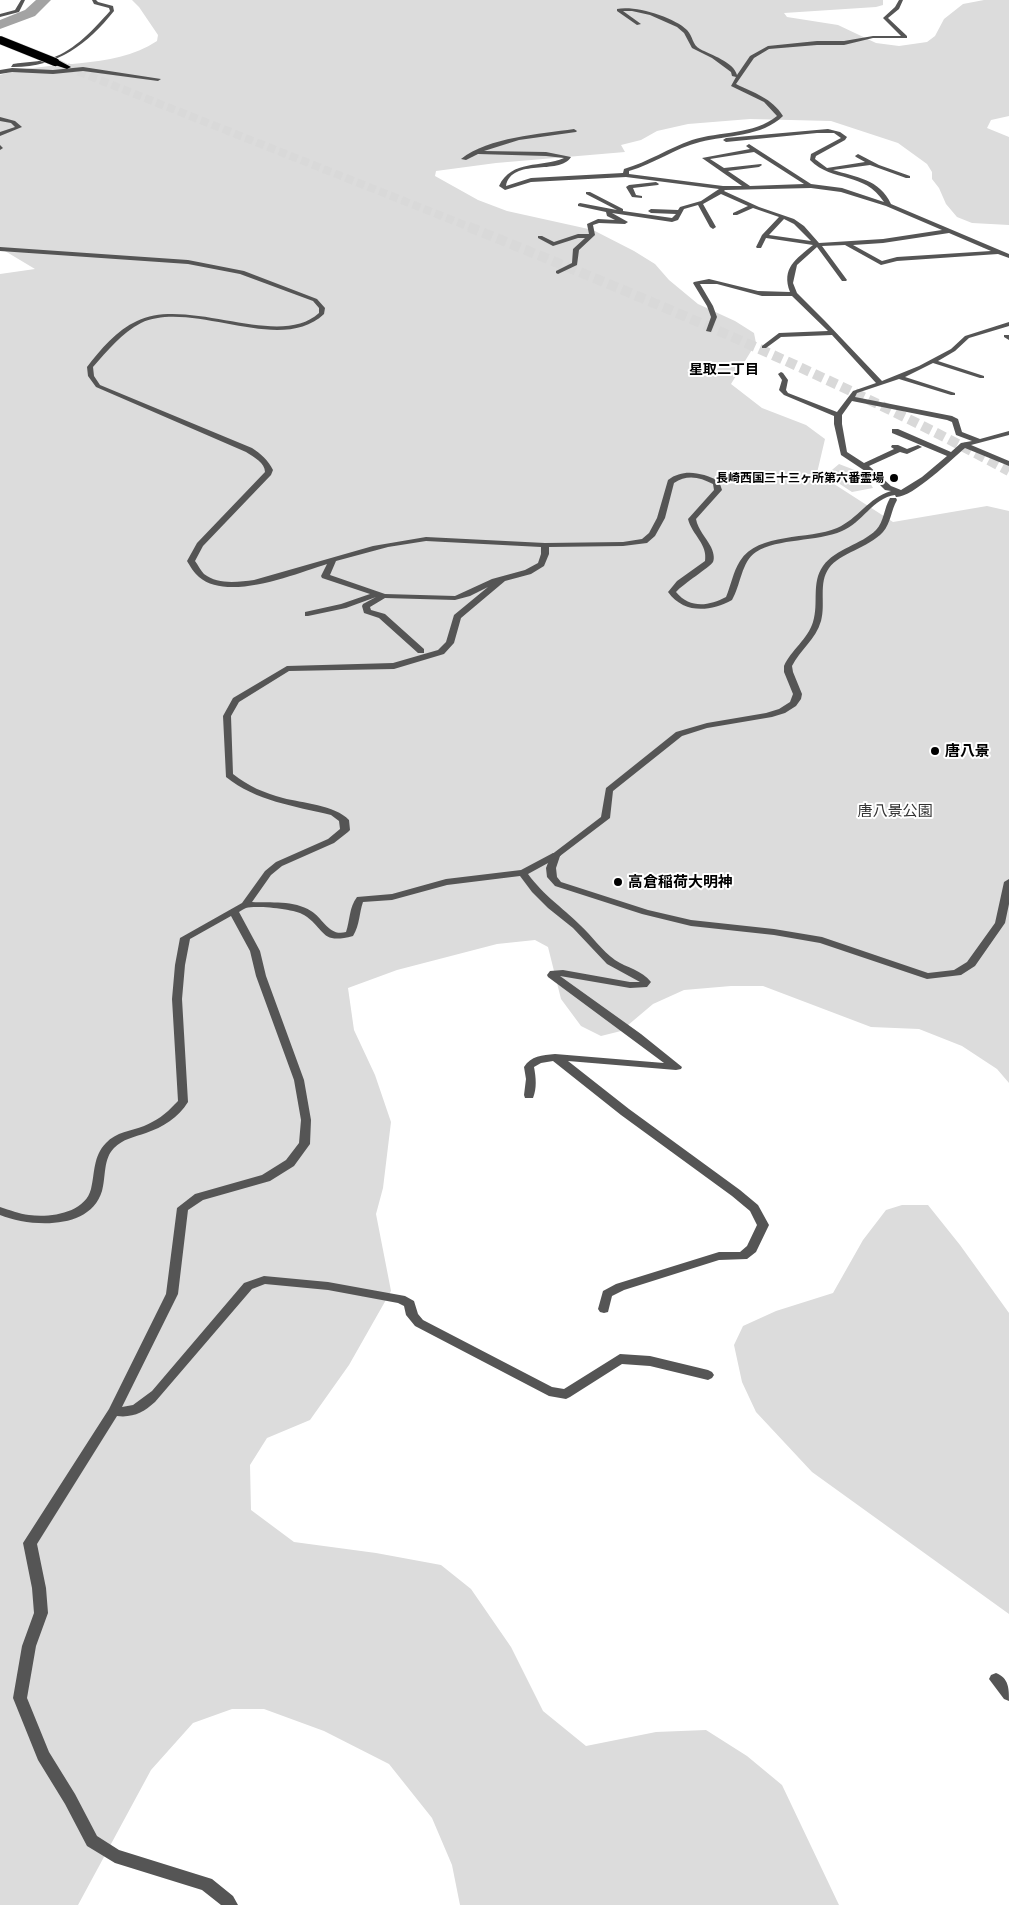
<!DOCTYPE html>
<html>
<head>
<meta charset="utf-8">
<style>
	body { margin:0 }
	canvas { display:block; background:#fff }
</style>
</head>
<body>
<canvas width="1009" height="1905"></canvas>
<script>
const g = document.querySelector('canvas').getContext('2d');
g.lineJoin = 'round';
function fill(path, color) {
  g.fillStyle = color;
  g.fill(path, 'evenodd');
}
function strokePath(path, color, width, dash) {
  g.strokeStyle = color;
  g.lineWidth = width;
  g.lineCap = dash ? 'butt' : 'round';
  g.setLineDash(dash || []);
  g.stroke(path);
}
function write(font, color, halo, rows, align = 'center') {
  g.font = font + ' Commissioner,"Noto Sans JP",sans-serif';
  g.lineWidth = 4;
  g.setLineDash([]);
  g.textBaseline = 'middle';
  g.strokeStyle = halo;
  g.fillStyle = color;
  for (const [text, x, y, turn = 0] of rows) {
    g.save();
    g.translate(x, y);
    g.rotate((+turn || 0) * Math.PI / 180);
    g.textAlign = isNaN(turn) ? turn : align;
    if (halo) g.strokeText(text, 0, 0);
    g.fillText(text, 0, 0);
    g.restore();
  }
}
fill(new Path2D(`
	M132,0H883V5L876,7L784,13L787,17L838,25L876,43L899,46L927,42L935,36L944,19L963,4L984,0H1009V116L991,120L987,128L1009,137V225L972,223L957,217L946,204L939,188L932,179V172L927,164L898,143L831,121L750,119L688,124L657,131L641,140L621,145L625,152L496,163L436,171L435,176L478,200L507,211L593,230L634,251L655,264L669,280L698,304L735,321L754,333L756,343L731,384L762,408L806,425L825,439L817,473L893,522L987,506L1009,511V1083L997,1069L962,1046L919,1029L871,1027L763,986H731L684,990L653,1004L621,1031L601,1036L581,1026L561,999L548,947L535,940L497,944L397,970L348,988L354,1030L375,1075L391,1122L383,1188L376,1214L391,1291L349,1365L310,1420L267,1438L250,1465L251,1510L294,1542L376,1553L441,1565L471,1589L511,1647L543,1711L586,1746L656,1732L706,1730L747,1756L782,1785L839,1905H460L452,1865L432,1818L389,1764L324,1731L264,1709H232L193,1723L151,1770L78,1905H0V274L35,269L0,248V75C50,59 111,71 157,41L158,35L139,7Z
	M839,464L865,474L873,488L852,492L826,475Z
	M902,1205H928L960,1245L1009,1313V1614L812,1472L756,1412L742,1382L734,1345L743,1326L776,1311L833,1293L863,1240L886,1210Z`), '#dcdcdc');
fill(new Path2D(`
	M36,0H51L35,16L0,29V20L25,10Z`), '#a3a3a3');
strokePath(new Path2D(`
	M67,67L472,228`), '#d9d9d9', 8, [8, 4]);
strokePath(new Path2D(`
	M469,227C653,301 835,377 1009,471`), '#d9d9d9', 10, [10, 5]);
const motorway = new Path2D(`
	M52,60H58L71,67L67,69L52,64Z`);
strokePath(motorway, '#dbdbdb', 2);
fill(new Path2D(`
	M21,0H25L19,12L0,17V14L15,10Z
	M92,0H96L98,2L113,6L114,11C87,45 56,68 11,67L13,64C26,62 39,62 52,58C75,50 94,29 110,11L109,8L94,4Z
	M899,0H903L899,9L888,18L907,36V38H873L844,45H817L769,49L754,58L736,84C754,93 772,98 783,116C762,137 727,135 700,142C675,148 654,164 629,171V174L723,186H742L702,158L750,149L746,146L749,144L811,184L842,188L884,202C864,171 833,183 810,160L811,154L841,138L834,133H817L726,142L723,140L726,138L828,129L840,132L847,137L845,140L816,156L815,159L827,168L865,162L856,157L855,156L858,154L879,165L910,176V178H906L870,165L833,170C855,177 880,179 891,204L1009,254V258L998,254L897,261L881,265L845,245L822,246L847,280L846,281H842L817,247L797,265L793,283L797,293L825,321L882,381L919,366L951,349L965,336L1009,322V326L969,338L955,351L938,361L984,376V378H980L933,363L905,377L955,393V395H951L899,379L857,393L855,397L952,416L958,419L962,432L980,439L1009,431V435L971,445L1009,461V466L965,448C952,459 912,498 896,497L895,495C873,498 862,523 842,531C817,542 778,538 756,552C741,562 741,585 732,600C710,612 684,614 668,592L677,581L705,561C708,544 692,535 688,519L714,490L713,484C700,477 687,474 674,483L665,518L655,536L647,543L623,546L549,547V554L544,566L531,574L505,581L461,618L454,643L444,654L394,669L289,671L239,702L231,716L233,774C248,786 264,793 283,798C302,803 335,805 349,820L350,830L348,832L334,843L282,866L271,875L252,902C270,903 294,900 311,911C323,918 329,937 346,932C350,921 349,907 357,897L392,894L446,879L521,870L553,853H559L561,855L559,857L528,874C545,897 561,906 580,925C592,936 602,951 615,960C627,968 642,970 651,982L647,987L630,988L560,976L641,1034L682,1067L681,1069L676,1070L568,1061L629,1109L740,1190L758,1205L769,1225L756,1252L747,1259L719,1260L624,1290L612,1296L608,1312L604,1313L600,1312L598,1309L603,1291L616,1284L719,1252H740L747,1246L757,1225L750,1211L732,1196L621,1115L553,1061L541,1063L534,1067C536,1078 537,1088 533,1098H525L524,1095L526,1079L524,1067C531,1056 542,1055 555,1054L664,1063L548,977L547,975L550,971L563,970L630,982H640L607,964L573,928L548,908L532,892L520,876L447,885L392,900L363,902C359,913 360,925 353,936C320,945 326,929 304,915C295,909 256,905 246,908C243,909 241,911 239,912L260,951L266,976L304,1080L311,1120L310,1144L294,1166L270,1181L203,1200L188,1210L178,1294L122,1407L133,1405L152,1391L244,1283L264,1276L328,1282L405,1296L414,1301L418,1314L423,1320L552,1387L564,1389L620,1354L650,1356L708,1370L712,1372L714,1375L712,1378L708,1380L650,1366L622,1364L570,1397L566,1399L549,1396L415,1326L406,1315L404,1306L398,1303L328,1290L265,1284L252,1289L155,1402C144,1412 133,1418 117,1416L37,1544L46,1588L48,1613L36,1646L27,1698L49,1752L75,1794L97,1836L119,1850L212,1879L233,1896L238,1905H221L202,1890L115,1863L87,1846L65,1804L38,1760L13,1698L22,1646L34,1613L32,1588L23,1543L109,1409L166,1294L177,1208L195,1194L262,1175L286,1160L299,1143L301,1120L294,1080L256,976L250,951L231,916L190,939L185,965L182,999L188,1102C178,1118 163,1127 146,1133C134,1137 123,1139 114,1148C103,1159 106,1177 102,1191C90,1231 30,1227 0,1215V1207C10,1210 19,1214 29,1215C50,1218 85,1213 91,1189C95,1173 93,1156 106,1143C116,1132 131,1131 144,1126C156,1121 166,1114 175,1104L178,1101L172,999L175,965L180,938L242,903L265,871L276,862L328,839L340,829L339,821L331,815C294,806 256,801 226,777L223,716L233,698L287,666L393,663L438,650L446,642L454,615L488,587L470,596L455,600L385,598L370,607L371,610L385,614L424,649V653H418L379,618L364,613L362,606L363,604L376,597L346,608L308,616H305V612L341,604L370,594L322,578L321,576L327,564C295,574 228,602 199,577C194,573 190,566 187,561L197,543L265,472C265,463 254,457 246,452L96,387L88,376L87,367C100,350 117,330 137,321C189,296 279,350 319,313V308L313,301L240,274L188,264L0,251V247L188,260L244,271L317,299L325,308L324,314C280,356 193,299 141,323C122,333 107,351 93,367L94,376L100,385L252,448C261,454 268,460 273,470L271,475L203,546L195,561C198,565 201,571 204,574C218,585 238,582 254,580L373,546L426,537L545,543L623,542L642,539L649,533L657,518L668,480C684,468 702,473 719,481L722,490L696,519C698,530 706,537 711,547C713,551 715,558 713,562C710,567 683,584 676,592C690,609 709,606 726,597C731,585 733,572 740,561C758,532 809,540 837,528C858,519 868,498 891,491L885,490L868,473L841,455L834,424V416L784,395L779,390L782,380L778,374L781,372L783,373L788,380L786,390L788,393L837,412L853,391L876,383L832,335L781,337L766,348H762V346L779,333L828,331L792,296H762L717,284H700L713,306L717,317L711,332L706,331L711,317L707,306L693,283L694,282L709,279L758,291L790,292C781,268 796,259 813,245L766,238L761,248H757L756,247L762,235L779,217L753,208L737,215H733V213L748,206L721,194L703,204L716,227L713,229L710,227L698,205L684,209L678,220L672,222L612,213L628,222L625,224L599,223L593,225L595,235L579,250L577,265L558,274L556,273V271L572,263L573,249L585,238H578L553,246L538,238V236H542L554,242L578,234H589L587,224L598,219L615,220L607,216L606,212L578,206V204L580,203L617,210L586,194V192H590L623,209V211L672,218L676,214L651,213L648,211L651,209L678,210L680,207L701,201L719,189L626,177L531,182L505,190L499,186C512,159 541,168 564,158L546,156L478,154L466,160L461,159C489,137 540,134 574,129L577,131L576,132L519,140L484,151L546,152L571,157C559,176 512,157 506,186L531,178L623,173L624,169C648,162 669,148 692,140C720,131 754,135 777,116L764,102L731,86L736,77L732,76L731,72L712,58L692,48L684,33L677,27L650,15L632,11H623L641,24L637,25L617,11V9C635,5 674,17 687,30C693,36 692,45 700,49C711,55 734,62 737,75L750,56L768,46L817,41H844L873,36H901L883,18L895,7ZM754,152L804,184L750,186L728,171L759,167L762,165L761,164L724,168L710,159ZM811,188L841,192L886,206L942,230L883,239L819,243L804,226L794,219L759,207L724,191L725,190ZM784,219L794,224L811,241L769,235ZM949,233L991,251L897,257L882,261L853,245L883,243ZM852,401L947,420L952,422L956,435L972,441L961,443L951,452L898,429H892V433L947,456L922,477L901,490L891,486L869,466L900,452L907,454L922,447L918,445L907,449L898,445H892L891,447L894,449L864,463L847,452L842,424V415ZM426,541L541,547V554L538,563L525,570L492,579L455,596L385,594L330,575L336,561L388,547Z
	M83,67L161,79L158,81L83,71L53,74L12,72L0,74V70L12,68L53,70Z
	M0,117L15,121L22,127L0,136V132L15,127L11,123L0,121Z
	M0,145L3,148L0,150Z
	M656,182L659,184L658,185L633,188L636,195L642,196V198L632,197L626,187L629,185Z
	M1004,335H1009V340L1004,337Z
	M996,1673C1009,1678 1009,1689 1009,1701L1004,1699L989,1679L991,1675Z`), '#555');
fill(new Path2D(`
	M890,498H896L897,500C891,510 891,523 883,532C868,548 840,553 829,568C818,583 826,604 821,621C816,639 800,650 792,666L793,672L802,694L801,699L796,706L785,713L772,717L707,728L682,736L613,791L610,818L560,856L556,868L557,877L561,882L648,910L691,920L774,929L822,937L928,973L954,970L967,962L995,923L1004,882L1009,879V904L1005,923L975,966L961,975L927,979L820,943L774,935L691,926L642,914L555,886L547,877L546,868L551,855L601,817L606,788L676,732L707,723L766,713L779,709L790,702L793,694L784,672V666C791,650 808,639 813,622C819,603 811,583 823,566C836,548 861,545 876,530C884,522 884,508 890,498Z`), '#555');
fill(motorway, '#000');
const motorwayBridge = new Path2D(`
	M0,40L55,62`);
strokePath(motorwayBridge, '#dbdbdb', 9, []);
strokePath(motorwayBridge, '#000', 8);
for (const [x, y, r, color] of [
	[894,478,5,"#000"],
	[935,751,5,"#000"],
	[618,882,5,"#000"]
]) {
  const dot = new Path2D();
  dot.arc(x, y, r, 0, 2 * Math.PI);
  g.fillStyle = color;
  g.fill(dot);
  strokePath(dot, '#fff', 2);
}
write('bold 12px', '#000', '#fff', [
	["長崎西国三十三ヶ所第六番霊場",884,478]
], 'right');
write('bold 14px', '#000', '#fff', [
	["星取二丁目",724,369]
]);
write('bold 15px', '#000', '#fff', [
	["唐八景",945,751],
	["高倉稲荷大明神",628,882]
], 'left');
write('15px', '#333', '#fff', [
	["唐八景公園",895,811]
]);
</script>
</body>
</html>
